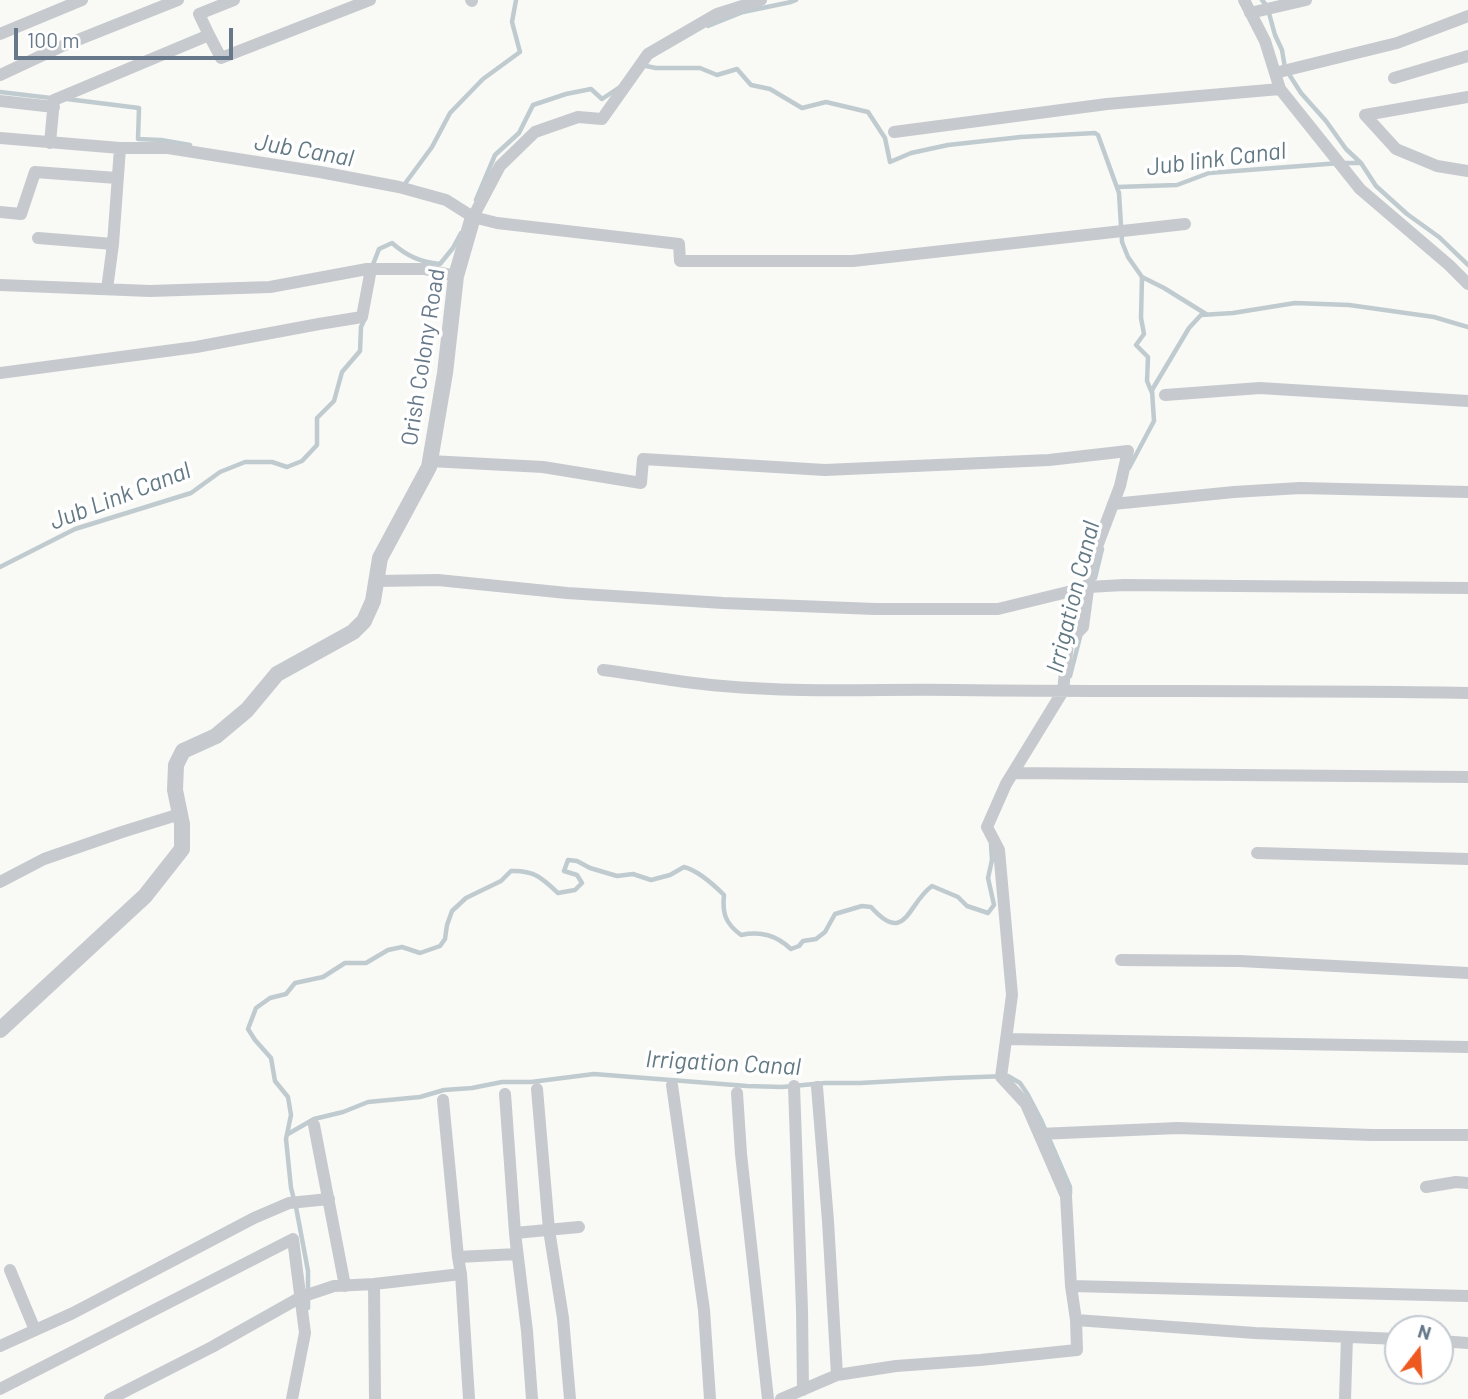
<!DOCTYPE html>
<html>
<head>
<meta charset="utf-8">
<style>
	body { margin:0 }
	#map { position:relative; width:1468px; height:1399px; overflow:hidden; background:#f9f9f6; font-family:Barlow,sans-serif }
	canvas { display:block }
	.north { position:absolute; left:1384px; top:1315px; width:70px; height:70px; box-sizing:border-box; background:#fff; border:2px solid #c2c9d0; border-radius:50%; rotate:17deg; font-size:19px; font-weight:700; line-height:28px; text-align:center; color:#667889 }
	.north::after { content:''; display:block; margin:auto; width:24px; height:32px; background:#ee5920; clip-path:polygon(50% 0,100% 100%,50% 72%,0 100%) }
	.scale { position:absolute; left:14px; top:28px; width:219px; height:32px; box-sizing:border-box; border:4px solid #667889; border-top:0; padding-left:9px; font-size:21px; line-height:24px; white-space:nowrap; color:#667889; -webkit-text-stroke:5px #fff; paint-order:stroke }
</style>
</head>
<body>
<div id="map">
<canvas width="1468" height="1399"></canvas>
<div class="north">N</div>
<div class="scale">100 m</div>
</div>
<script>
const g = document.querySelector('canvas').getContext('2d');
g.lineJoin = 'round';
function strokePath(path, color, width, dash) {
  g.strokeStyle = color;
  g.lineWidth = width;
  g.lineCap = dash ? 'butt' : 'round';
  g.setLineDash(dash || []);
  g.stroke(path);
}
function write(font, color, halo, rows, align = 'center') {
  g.font = font + ' Barlow,sans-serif';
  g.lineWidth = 7;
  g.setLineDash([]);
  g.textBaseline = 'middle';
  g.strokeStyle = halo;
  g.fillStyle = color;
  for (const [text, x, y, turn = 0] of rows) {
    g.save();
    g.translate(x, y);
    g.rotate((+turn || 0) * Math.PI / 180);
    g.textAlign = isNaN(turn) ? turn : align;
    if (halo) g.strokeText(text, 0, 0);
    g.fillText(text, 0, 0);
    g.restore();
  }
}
strokePath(new Path2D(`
	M1262,0L1267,6L1275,35L1282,50L1285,68L1301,93L1326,121L1346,149L1361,163L1376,186L1407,214L1439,237L1468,265
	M708,26L743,12L791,2L796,0
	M641,65L656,68H700L717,75L737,69L751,85L770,89L802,108L826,102L868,112L885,138L890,162L911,153L948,145L1021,137L1095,133L1098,135L1119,193L1122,242L1128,257L1142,277L1164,288L1206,314
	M0,92L51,98
	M67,99L139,108L138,139L161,140L190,145
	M402,185H404L432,147L450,113L483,79L520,52L512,22L516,0
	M1117,187L1177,185L1209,173L1340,163H1361
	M476,200L495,155L519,133L533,105L566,94L591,89L602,99L620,87
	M372,267L379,249L392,243C407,256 420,262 440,264L453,248L461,233
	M1142,277L1141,318L1144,334L1136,345L1148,357L1147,381L1152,393
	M1129,468L1154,421L1152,390L1189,328L1201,315L1233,313L1295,303L1349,305L1434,317L1468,327
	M0,567L75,529L191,493L220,472L245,462H272L287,467L302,461L317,445V418L334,401L342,372L360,351L361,327L365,318
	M1095,578L1102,549
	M1070,676L1080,637
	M288,1134L314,1119L343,1112L368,1102L420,1097L444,1090L472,1088L502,1082H531L594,1074L747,1086L782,1087L825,1083H860L951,1078L1008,1076L1020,1083L1028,1095L1041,1120L1070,1187V1194
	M308,1308V1271L296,1207L291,1188L286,1139L291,1115L288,1097L275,1081L271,1058L255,1040L248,1029L256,1008L270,998L286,994L295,983L323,977L345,963H366L388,950L402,947L420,953L440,946L445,939L447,925L452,911L466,898L501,881L511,871C534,870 542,878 558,893L575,890L582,883L577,875L564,871L568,860L577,861L590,868L617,876L633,874L651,880L670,875L684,867C699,871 713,884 724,895C722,914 726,924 741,935C761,931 776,935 791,949L799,946L803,941L816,939L825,932L835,914L862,906L871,907C906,946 907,904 932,886L958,897L967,906L988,913L994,905L988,878L992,860L991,844`), '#c0cbd0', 4.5);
strokePath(new Path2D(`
	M471,0L472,1
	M1244,0L1265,41L1280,89L1360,189L1449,265L1468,284
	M1250,13L1306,0
	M0,34L82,0
	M209,35L199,14L234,0
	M1275,73L1397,43L1468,16
	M0,75L60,47L178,0
	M1394,78L1468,56
	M1468,97L1365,115L1396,149L1437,166L1468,171
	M0,101L54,107
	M894,132L1107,104L1280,89
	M0,138L120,148L113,244L107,289
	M50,143L54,100L209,35L221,58L370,0
	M120,148H168L320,172L399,187L446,200L473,217L497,223L679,244L680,261H853L1185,224
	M0,212L21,214L35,172L117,178
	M473,217L500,166L535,132L578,117L602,119L648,54L717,14L761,0
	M38,238L113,244
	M0,285L150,291L270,287L367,269H424L456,276
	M0,373L196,347L319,324L362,317L371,269
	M1165,395L1260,388L1468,401
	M430,461L543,467L641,483L643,459L825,470L1049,460L1128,451L1120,486L1092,560L1083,627L1068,643L1063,691L1006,784L987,827L999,850L1012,995L1001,1077L1026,1104L1066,1196L1071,1286L1076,1320
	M1113,504L1234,492L1300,488L1468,492
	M376,581L438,580L567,593L723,603L875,609H998L1088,587L1124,585L1468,588
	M603,670C643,675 683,683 723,686C800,693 878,689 955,690C1126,692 1297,690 1468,693
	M1013,773L1468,777
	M1257,853L1468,859
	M0,882L44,859L122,832L180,814
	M1121,960L1240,961L1468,973
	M1006,1039L1468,1047
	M672,1085L704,1310L710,1399
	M794,1086L802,1310L803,1390
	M817,1087L828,1221L837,1375
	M537,1089L549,1230L563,1318L570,1399
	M737,1093L741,1154L768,1399
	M505,1094L515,1233L527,1331L532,1399
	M443,1100L458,1257
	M314,1125L345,1286
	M1039,1134L1178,1128L1371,1135H1468
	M1426,1187L1456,1182L1468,1183
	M10,1270L35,1330
	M461,1274L469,1399
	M374,1284L375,1399
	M1071,1286L1468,1296
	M1440,1341L1468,1343
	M0,1346L73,1313L254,1218L289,1203L329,1199
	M0,1389L293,1239L305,1333L292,1399
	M110,1399L212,1347L301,1297L334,1286L374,1284L461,1274L458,1257L517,1254L515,1233L579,1227
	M781,1399L837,1375L896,1366L980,1360L1077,1350L1076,1320L1255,1333L1398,1339
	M1345,1399L1347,1337`), '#c6cace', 12);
strokePath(new Path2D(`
	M0,1030L145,896L182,849V824L175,790L176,765L183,751L216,736L247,710L277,674L353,632L364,621L373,601L380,558L429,467L445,373L456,276L473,217`), '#c6cace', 16);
write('23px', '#667889', '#fff', [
	["Orish Colony Road",423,357,-81]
]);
write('italic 24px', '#627984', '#fff', [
	["Jub Canal",304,150,10],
	["Jub link Canal",1216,159,-7],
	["Jub Link Canal",120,496,-21],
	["Irrigation Canal",1073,597,-76],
	["Irrigation Canal",723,1063,3]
]);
</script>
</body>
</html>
